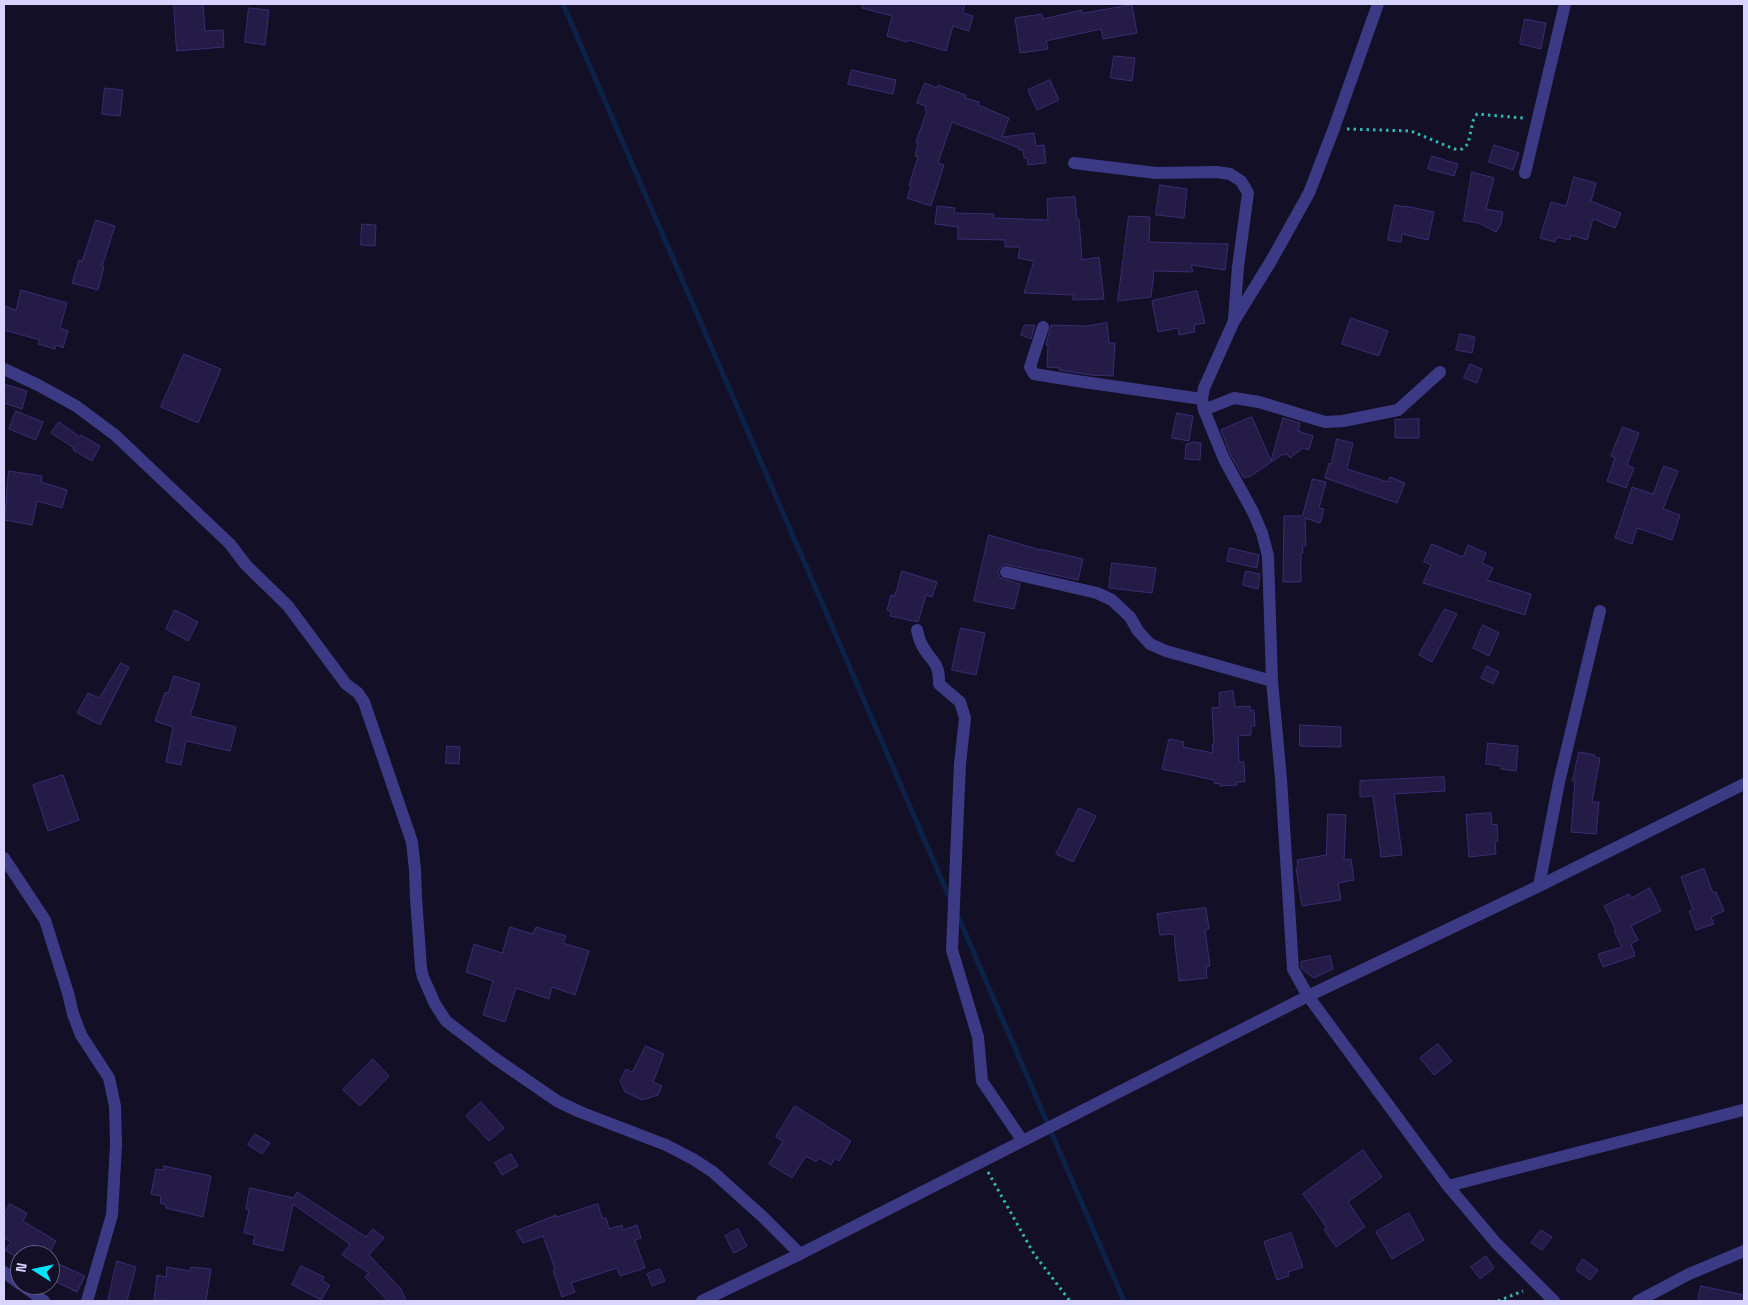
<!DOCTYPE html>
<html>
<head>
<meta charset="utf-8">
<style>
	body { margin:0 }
	#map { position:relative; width:1748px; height:1305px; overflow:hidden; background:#130f26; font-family:"Space Grotesk",sans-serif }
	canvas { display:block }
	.frame { position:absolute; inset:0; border:5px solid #d9d4ff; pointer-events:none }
	.north { position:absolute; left:10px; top:1245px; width:50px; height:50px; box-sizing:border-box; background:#130f26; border:1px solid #625e7d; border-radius:50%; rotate:280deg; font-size:14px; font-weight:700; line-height:20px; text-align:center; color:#d9d4ff }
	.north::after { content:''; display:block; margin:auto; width:18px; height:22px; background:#00e5ff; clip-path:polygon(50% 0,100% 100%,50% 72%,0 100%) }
</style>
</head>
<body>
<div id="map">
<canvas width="1748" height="1305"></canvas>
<div class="frame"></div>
<div class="north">N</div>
</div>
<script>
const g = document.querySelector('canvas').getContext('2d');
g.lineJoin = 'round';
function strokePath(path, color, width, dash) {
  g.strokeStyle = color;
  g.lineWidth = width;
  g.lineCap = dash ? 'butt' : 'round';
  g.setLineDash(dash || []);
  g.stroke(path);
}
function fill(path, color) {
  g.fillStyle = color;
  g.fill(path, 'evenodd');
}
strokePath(new Path2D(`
	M563,4L950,899
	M958,916L1124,1301`), '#0c2248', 5);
const building = new Path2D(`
	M174,4H203L205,31L223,30L224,47L177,51Z
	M863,4H965L963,13L973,16L969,31L953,26L946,51L908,40L907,42L887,36L892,16L862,8Z
	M1132,5L1137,33L1103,39L1101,29L1046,41L1048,49L1020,53L1015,18L1042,14L1043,19L1082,10V13Z
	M249,8L269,10L265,45L245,42Z
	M1525,19L1546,23L1541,49L1520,44Z
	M1114,56L1135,58L1132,81L1111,78Z
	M852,70L896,80L893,94L848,84Z
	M1050,80L1059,100L1037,110L1028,90Z
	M925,83L937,88L938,85L966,95L965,98L979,102L978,105L1009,118L1002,137L1034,133L1036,146L1044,145L1046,163L1028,165L1027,158H1024L1023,150H1019V148L952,122L938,163L944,165L931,206L907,198L911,186L909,185L918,157L915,156L918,143L916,142L927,111L925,110L926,106L917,103Z
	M105,88L123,90L120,116L102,114Z
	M1494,145L1519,153L1513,170L1489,162Z
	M1432,156L1458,164L1454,176L1428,169Z
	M1472,172L1494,178L1486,209L1503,212L1501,224L1496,232L1479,223L1464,221Z
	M1574,177L1596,183L1591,201L1621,213L1615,228L1593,219L1587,240L1571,235L1570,240L1557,237L1555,242L1540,238L1551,202L1566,206Z
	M1160,185L1187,189L1184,218L1156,215Z
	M1075,197L1077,219H1079L1082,260L1099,257L1104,299L1073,300V295L1024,293L1034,261L1018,258L1020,247H1005V240L958,239V227L935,224L937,206L955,208L954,213L994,214L993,218L1048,220L1047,199Z
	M1395,205L1405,207V206L1434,212L1428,240L1402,234L1401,242L1388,240Z
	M1129,216L1150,217L1149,242L1228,244L1225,270L1191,265L1193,272L1154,271L1151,297L1118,301Z
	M96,220L115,226L102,266L104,267L98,290L72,283L79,260L82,261Z
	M362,224L376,225L375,246L361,245Z
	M21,290L67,303L60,328L68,331L63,348L56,345L55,349L38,344L40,340L4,330V306L16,310Z
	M1197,291L1205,323L1194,325L1195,332L1179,335L1178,328L1158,332L1152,301Z
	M1351,318L1388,331L1379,356L1342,344Z
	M1107,323L1109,343H1115L1113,376L1091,375L1059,370L1060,368L1047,367L1048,345H1046L1051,325L1086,326Z
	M1025,325H1035L1031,339L1021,335Z
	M1460,334L1475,337L1472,353L1456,350Z
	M184,354L221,369L198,423L161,407Z
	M1470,364L1482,369L1477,383L1464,378Z
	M4,384L27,391L22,409L4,403Z
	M16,411L43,422L36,440L9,429Z
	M1177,413L1193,416L1189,441L1172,438Z
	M1252,417L1271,461L1283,418L1300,423L1298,431L1313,436L1309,450L1303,448L1290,458L1287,454L1284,455L1283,454L1251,476L1244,478L1231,456L1221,430Z
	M1419,419V438H1395V420Z
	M59,422L80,437L81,435L100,446L92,461L73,450L74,448L51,433Z
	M1623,427L1639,433L1627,465L1634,468L1626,488L1607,481L1615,458L1611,456Z
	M1337,439L1353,443L1347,469L1388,482L1390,477L1405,483L1397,503L1325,478L1329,463L1331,464Z
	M1193,442L1201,443L1200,460L1185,459L1186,445Z
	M1664,466L1678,471L1663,509L1680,515L1672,540L1637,528L1632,544L1615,538L1632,487L1653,494Z
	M9,471L42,476L41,482L67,490L62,508L37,501L32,525L5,520Z
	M1313,479L1326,482L1319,508L1324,509L1320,523L1305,518L1306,546H1302L1303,553H1301V582H1283L1284,516H1302Z
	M989,535L1040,550V549L1083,559L1078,580L1004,564L998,570L1000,578L1020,584L1014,609L974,601Z
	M1432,544L1463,557L1468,545L1486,553L1482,563L1493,568L1487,580L1531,594L1525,615L1423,583L1431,565L1424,562Z
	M1230,548L1259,555L1257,568L1227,561Z
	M1112,563L1156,568L1152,593L1109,588Z
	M902,571L937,582L932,597L926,595L918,622L890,616L891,612L887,610L891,595L894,596L897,589Z
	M1246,571L1260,574L1258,589L1243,585Z
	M1445,609L1457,614L1432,662L1419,655Z
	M175,610L198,622L188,641L166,629Z
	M1483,625L1499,633L1489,656L1473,648Z
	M961,628L985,633L976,675L952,670Z
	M121,663L129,667L100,725L77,713L88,693L99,698Z
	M1487,666L1499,672L1493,684L1481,678Z
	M174,676L200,684L190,716L236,727L230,751L186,741L181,765L166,762L173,727L155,721L165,692L168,693Z
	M1233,691L1235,707L1250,706V711L1254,710L1255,726H1251V735L1238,736L1239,762H1244L1245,782H1237V785L1220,786V783L1215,784L1214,780L1162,769L1169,739L1184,742L1183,747L1213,753L1212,745L1214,744L1212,708L1220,707L1219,693Z
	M1300,725L1341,727V747L1300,746Z
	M1488,743L1518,746L1516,771L1501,769V766L1486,764Z
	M447,746L460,747L459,764L446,763Z
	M1579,752L1595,755L1594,757L1600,758L1592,802H1599L1596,834L1571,832L1575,781H1573Z
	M63,775L79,820L48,831L33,785Z
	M1444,777L1445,791L1394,794L1402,855L1381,857L1373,796L1360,797V781Z
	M1079,808L1096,816L1073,862L1056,854Z
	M1491,813L1492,825L1497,824L1498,841L1495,842L1496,854L1469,857L1466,815Z
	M1328,814L1346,815L1344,860L1351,859L1354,880L1338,883L1341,900L1302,906L1296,868L1298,867L1297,860L1326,855Z
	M1704,869L1713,893L1716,892L1724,911L1711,917L1714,924L1696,930L1689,911L1693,910L1681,877Z
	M1650,888L1661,911L1631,926L1638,940L1631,944L1635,956L1603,967L1598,954L1622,947L1614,931L1616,930L1604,906L1629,894L1631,898Z
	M1206,908L1209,929L1205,930L1210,966L1206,967L1207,978L1179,981L1174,934L1160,935L1157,914Z
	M510,927L533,934L536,927L566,936L563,943L589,951L575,995L552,987L549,999L516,988L505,1022L483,1015L493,981L466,972L474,944L502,953Z
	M1330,956L1333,969L1314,978L1303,970L1301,967V962Z
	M1438,1044L1452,1061L1434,1075L1420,1058Z
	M646,1046L664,1054L653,1082L662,1086L658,1095L642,1100L625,1092L620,1081L626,1069L632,1072Z
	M373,1059L389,1076L360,1106L343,1090Z
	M481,1102L504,1128L489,1141L466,1116Z
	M795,1106L851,1141L839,1161L835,1158L831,1165L819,1158L816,1162L806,1156L792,1178L769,1164L783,1141L776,1137Z
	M255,1134L270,1143L262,1154L248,1145Z
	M1363,1150L1382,1177L1348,1202L1365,1227L1336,1247L1324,1230L1327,1228L1303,1194Z
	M511,1154L518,1166L502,1175L495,1163Z
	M164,1166L211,1176L203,1217L166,1208V1205L160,1203L161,1196L151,1194L156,1169L164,1170Z
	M250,1188L294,1198L297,1192L366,1237L373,1229L384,1238L369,1255L401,1289L406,1301H388L365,1277L369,1273L342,1255L350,1244L293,1204L283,1251L253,1244L255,1235L244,1233L249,1210L246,1209Z
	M10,1204L27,1213L23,1221L56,1241L48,1255H41L27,1246L19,1259L5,1250L11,1242L4,1238V1215Z
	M598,1204L602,1218H606L609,1229L622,1225L623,1230L637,1225L641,1238L635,1240L645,1268L620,1276L617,1268L571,1283L575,1292L562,1297L553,1270L555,1269L543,1236L523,1243L516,1231L556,1215V1217Z
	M1409,1213L1424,1240L1392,1259L1376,1232Z
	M738,1229L747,1246L734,1253L725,1236Z
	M1541,1230L1552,1237L1542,1250L1531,1243Z
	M1291,1233L1303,1267L1288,1272L1289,1276L1277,1280L1264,1242Z
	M1486,1256L1494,1268L1480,1279L1471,1267Z
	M1583,1259L1598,1270L1590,1280L1576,1270Z
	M50,1260L85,1276L77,1292L50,1279Z
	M117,1261L136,1267L127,1301H108Z
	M301,1266L324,1277L322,1281L330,1285L321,1300L292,1285Z
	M167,1267L190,1271L191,1267L211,1269L206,1301L154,1300L157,1275L166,1277Z
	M660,1269L665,1281L652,1286L647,1274Z
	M1701,1286L1744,1295V1301H1698Z`);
fill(building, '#241b47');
strokePath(building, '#3b2d73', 1);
strokePath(new Path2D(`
	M1347,129L1411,131L1454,149H1462L1468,144L1473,121L1477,114L1523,118
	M988,1172L1034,1254L1070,1301
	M1498,1301L1523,1291`), '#2fb8b0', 3, [2.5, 4]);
strokePath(new Path2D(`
	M1378,4L1334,128L1309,193L1271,261L1234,321L1204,388L1202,399L1204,410L1224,459L1253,512L1262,533L1268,556L1272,681L1281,779L1293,969L1308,996L1448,1186L1496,1243L1554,1301
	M1074,163L1156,173L1217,172L1230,174L1241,181L1248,193L1238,267L1234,319
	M1525,173L1565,4
	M1043,327L1030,367L1034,374L1077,381L1202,399
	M4,369L38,385L76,406L115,435L230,544L246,565L288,606L346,684L358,693L364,702L412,842L415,870L416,898L421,968L423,977L435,1004L446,1021L493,1057L557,1101L580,1112L666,1145L693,1159L713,1172L763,1217L800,1254
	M1204,410L1234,398L1259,402L1325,422L1343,421L1398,410L1440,372
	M1006,572L1097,593L1112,600L1130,617L1138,631L1150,644L1166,651L1272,681
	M917,630C918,634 919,639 921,643C929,661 940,660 939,684L960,702L965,718L960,764L952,950L978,1037L982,1081L1022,1140
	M4,858L45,920L68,993L73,1014L81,1035L109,1078L115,1106L116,1145L112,1215L87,1301
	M1539,886L1559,782L1600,611
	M1448,1186L1743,1110
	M4,1272L20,1284
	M22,1285L44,1301
	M702,1301L800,1254L1308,996L1539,886L1744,784
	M1638,1301L1689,1274L1744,1251`), '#3d3a85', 12);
</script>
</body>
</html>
